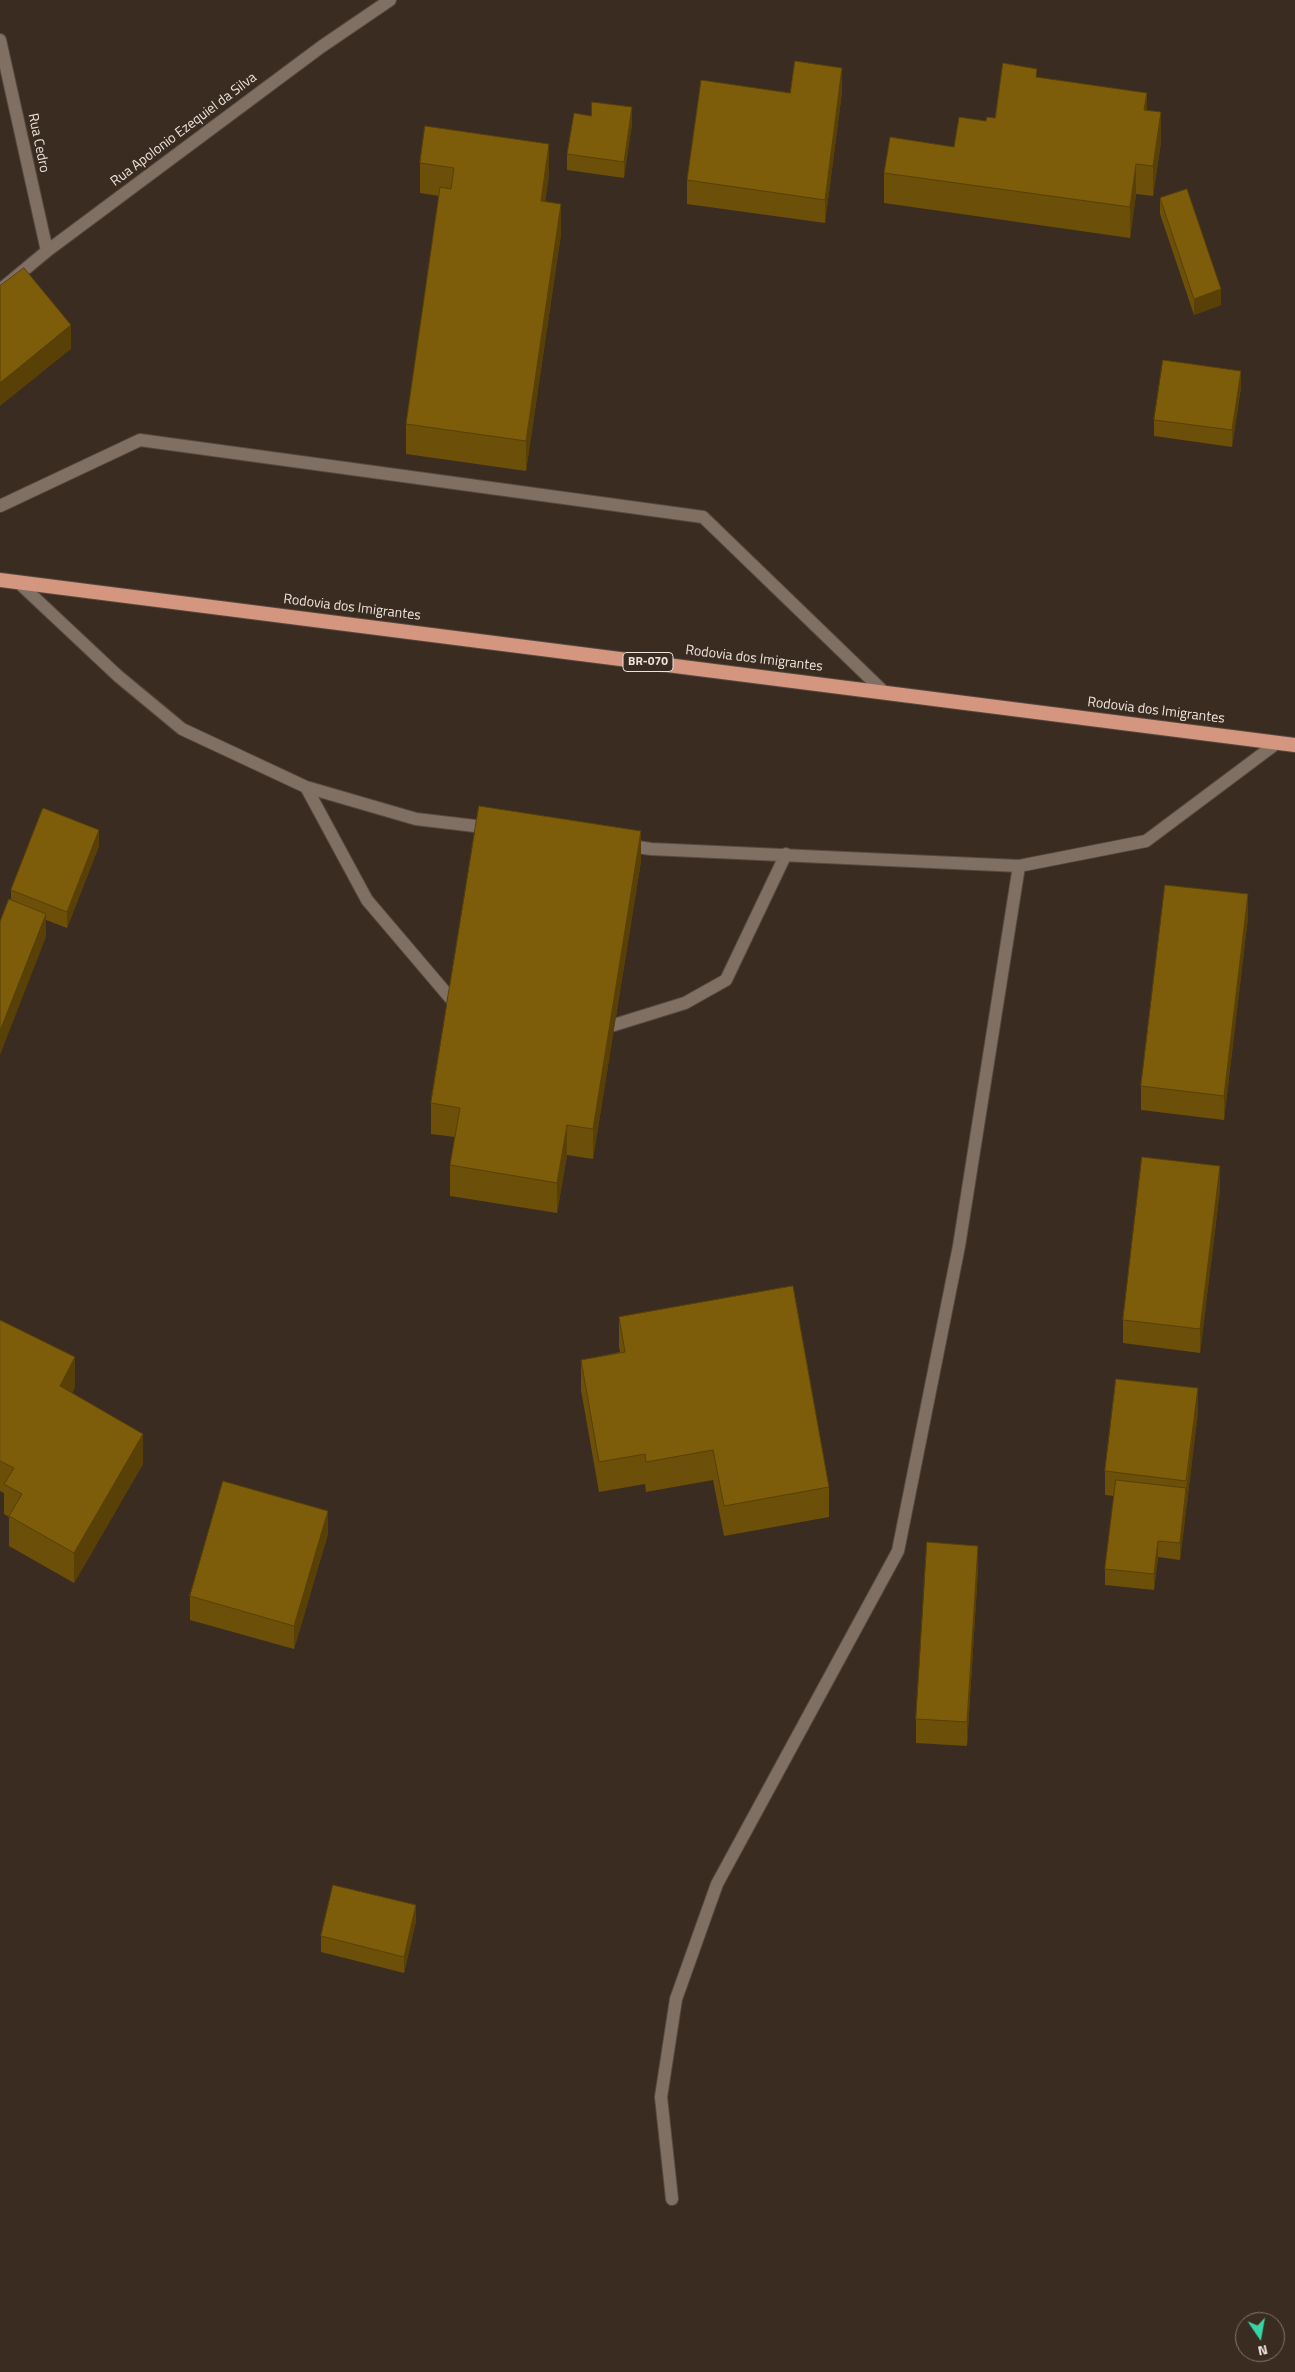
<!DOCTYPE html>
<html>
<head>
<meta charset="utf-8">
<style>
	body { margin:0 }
	#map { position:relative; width:1295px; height:2372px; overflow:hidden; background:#3a2c21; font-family:"Titillium Web",sans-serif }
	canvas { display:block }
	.north { position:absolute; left:1235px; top:2312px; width:50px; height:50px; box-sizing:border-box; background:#3a2c21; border:1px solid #81756c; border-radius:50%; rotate:168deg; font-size:14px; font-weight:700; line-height:20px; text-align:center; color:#ece3dc }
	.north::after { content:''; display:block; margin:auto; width:18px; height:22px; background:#39d4a5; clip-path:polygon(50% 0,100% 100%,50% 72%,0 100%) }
</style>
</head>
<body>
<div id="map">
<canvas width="1295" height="2372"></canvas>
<div class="north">N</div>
</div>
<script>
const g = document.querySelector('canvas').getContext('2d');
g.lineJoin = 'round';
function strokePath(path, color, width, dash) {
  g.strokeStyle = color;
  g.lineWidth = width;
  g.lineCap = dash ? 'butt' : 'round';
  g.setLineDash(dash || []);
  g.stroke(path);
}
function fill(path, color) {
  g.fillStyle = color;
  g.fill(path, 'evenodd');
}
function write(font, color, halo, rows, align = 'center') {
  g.font = font + ' "Titillium Web",sans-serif';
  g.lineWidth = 4;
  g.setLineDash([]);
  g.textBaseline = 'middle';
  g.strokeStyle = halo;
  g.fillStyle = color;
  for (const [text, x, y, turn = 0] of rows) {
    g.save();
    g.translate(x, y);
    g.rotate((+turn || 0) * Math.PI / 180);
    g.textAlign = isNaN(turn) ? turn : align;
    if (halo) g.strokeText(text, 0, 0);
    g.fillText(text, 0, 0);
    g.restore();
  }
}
const service = new Path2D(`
	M0,506L140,440L703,517L884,692
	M19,583L118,676L182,729L306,787L416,819L492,828
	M306,787L367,900L452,1000
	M624,845L651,849L1019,866L1146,841L1277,743
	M614,1025L685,1003L726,980L786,854
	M672,2199L661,2097L676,1999L717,1884L898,1551L959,1246L1019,866`);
const minor = new Path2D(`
	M0,40L47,251
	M0,290L47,251L321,47L390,0`);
const trunk = new Path2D(`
	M0,580L1295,745`);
strokePath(service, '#564a41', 14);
strokePath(minor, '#564a41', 14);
strokePath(trunk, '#564a41', 16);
strokePath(service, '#7f7063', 12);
strokePath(minor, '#7f7063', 12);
strokePath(trunk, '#d4967e', 14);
fill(new Path2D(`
	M1037,78L1147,110L1161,142L1153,196L1136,194L1130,238L884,203V173L954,147L995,118Z
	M842,92L825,223L687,204V180L790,93Z
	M591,116L632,123L624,178L567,170V154Z
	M420,163L549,174L545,202L561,234L526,471L406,454V424L439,196L420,193Z
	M1160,198L1221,305L1194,315L1160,214Z
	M1241,387L1232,447L1154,436V420Z
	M99,846L67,928L46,920V937L11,900V890Z
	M641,861L593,1159L567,1155L557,1213L450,1196V1165L455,1137L431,1134V1103Z
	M1248,917L1224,1120L1141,1110V1086Z
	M1220,1190L1200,1353L1123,1343V1320Z
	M619,1317L829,1487V1517L724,1536L713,1480L646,1492L645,1484L599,1492L581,1390V1360L620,1352L619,1347Z
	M0,1320L75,1387L72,1393L143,1464L74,1583L9,1546V1517L4,1514V1493L0,1491Z
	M1198,1412L1180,1560L1158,1557L1154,1590L1105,1585V1569L1114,1496L1105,1495V1471Z
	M328,1534L294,1649L190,1620V1596Z
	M978,1569L967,1746L916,1743V1719Z
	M416,1921L404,1973L321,1952V1936Z`), '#6c4f09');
fill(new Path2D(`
	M842,68V92L825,223V200Z
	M1147,93V123L1144,110Z
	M632,107V123L624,178V162Z
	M1161,112V142L1153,196V166Z
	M549,144V174L541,232V201Z
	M1136,164V194L1130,238V207Z
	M561,204V234L526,471V441Z
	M1221,289V305L1194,315V299Z
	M71,325V349L0,406V383Z
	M1241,371V387L1232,447V430Z
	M99,830V846L67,928V912Z
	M641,831V861L593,1159V1129Z
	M1248,894V917L1224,1120V1096Z
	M46,914V937L0,1055V1031Z
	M567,1125V1155L557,1213V1183Z
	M1220,1166V1190L1200,1353V1329Z
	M75,1357V1387L60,1416V1386Z
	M1198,1388V1412L1180,1560V1543Z
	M143,1434V1464L74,1583V1553Z
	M328,1511V1534L294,1649V1626Z
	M1158,1541V1557L1154,1590V1574Z
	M978,1546V1569L967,1746V1722Z
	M416,1905V1921L404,1973V1957Z`), '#584007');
const building = new Path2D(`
	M795,61L842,68L825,200L687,180L701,80L790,93Z
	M1003,63L1037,69L1036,77L1147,93L1144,110L1161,112L1153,166L1136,164L1130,207L884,173L890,137L954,147L959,117L986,121L987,117L995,118Z
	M592,102L632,107L624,162L567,154L574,113L591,116Z
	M425,126L549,144L541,201L561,204L526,441L406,424L440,187L451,189L454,168L420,163Z
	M1187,189L1221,289L1194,299L1160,198Z
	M24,268L71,325L0,383V286Z
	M1163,360L1241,371L1232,430L1154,420Z
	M479,806L641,831L593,1129L567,1125L557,1183L450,1165L460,1108L431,1103Z
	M43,808L99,830L67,912L11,890Z
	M1165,885L1248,894L1224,1096L1141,1086Z
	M9,899L46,914L0,1031V922Z
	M1142,1157L1220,1166L1200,1329L1123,1320Z
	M793,1286L829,1487L724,1506L713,1450L646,1462L645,1454L599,1462L581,1360L625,1352L619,1317Z
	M0,1320L75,1357L60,1386L143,1434L74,1553L9,1516L22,1494L4,1484L14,1468L0,1461Z
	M1116,1379L1198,1388L1186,1481L1105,1471Z
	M1116,1480L1186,1488L1180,1543L1158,1541L1154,1574L1105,1569Z
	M223,1481L328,1511L294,1626L190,1596Z
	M927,1542L978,1546L967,1722L916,1719Z
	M333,1885L416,1905L404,1957L321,1936Z`);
fill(building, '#7d5c0a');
strokePath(building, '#584007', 1);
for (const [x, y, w] of [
	[648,662,50]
]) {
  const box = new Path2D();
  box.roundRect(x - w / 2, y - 9.5, w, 19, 4);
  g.fillStyle = '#3a2c21';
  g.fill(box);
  strokePath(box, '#ece3dc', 1);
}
write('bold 12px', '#ece3dc', null, [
	["BR-070",648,662]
]);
write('14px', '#ece3dc', '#3a2c21', [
	["Rua Apolonio Ezequiel da Silva",184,130,-37],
	["Rua Cedro",38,143,78],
	["Rodovia dos Imigrantes",352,608,7],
	["Rodovia dos Imigrantes",754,659,7],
	["Rodovia dos Imigrantes",1156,711,7]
]);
</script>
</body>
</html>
